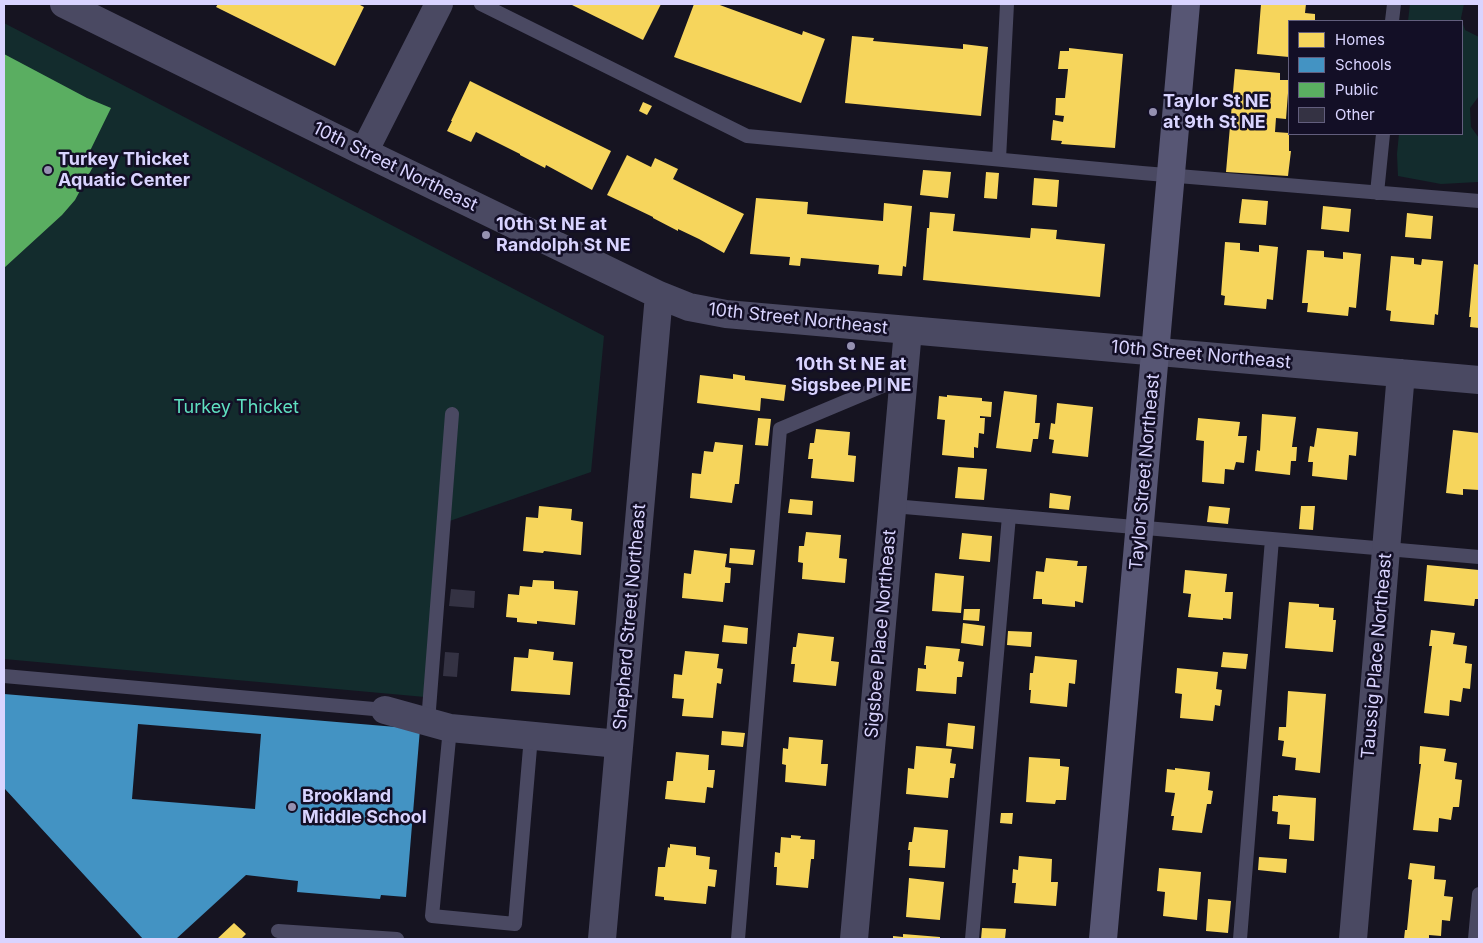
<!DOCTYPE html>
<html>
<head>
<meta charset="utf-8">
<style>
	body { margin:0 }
	#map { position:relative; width:1483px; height:943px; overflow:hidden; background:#161421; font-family:Inter,sans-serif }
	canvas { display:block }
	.frame { position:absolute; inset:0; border:5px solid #d9d4ff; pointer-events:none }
	.legend { position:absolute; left:1288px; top:20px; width:175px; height:115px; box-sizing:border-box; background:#130f26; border:1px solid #625e7d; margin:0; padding:6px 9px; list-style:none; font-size:15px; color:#d9d4ff }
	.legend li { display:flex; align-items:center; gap:10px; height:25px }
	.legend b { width:25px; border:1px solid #625e7d }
</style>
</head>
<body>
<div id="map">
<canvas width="1483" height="943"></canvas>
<div class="frame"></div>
<ul class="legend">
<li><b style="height:14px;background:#f6d55c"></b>Homes</li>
<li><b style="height:14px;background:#4393c3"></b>Schools</li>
<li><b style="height:14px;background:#5aae61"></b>Public</li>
<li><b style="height:14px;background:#343243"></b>Other</li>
</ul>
</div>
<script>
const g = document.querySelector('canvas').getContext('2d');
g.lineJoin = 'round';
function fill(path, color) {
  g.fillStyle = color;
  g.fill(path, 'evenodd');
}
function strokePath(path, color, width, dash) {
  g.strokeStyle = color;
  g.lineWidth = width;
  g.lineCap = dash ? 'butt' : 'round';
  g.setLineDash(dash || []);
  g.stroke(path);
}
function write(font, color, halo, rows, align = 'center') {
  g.font = font + ' Inter,sans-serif';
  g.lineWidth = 5;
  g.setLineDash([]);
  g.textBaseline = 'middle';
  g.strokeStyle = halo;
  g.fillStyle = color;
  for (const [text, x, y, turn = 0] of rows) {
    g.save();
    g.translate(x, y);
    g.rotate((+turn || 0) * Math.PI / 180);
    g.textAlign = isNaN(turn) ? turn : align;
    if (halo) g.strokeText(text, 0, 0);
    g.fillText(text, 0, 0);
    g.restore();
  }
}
fill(new Path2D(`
	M1410,4H1464L1461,18L1465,30L1479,37V96L1470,108L1471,127L1479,138L1478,182L1441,184L1398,176L1397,154L1399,134H1462V21H1408Z
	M4,23L604,336L591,472L438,525L425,697L4,659Z`), '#132c2d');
fill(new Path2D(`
	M218,4H358L364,7L335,66L216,7Z
	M570,4H661L643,40Z
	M694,4H717L802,35L803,31L825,39L801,103L674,57Z
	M1261,4H1306L1305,13L1315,14V21H1289V57L1257,54Z
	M852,36L874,38L873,41L963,49V44L988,47L981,116L845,103Z
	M1069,48L1123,54L1115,148L1061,144L1062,141L1051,140L1053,120L1063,122L1064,116L1055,115L1056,98H1065L1068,69H1058L1060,51H1069Z
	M1235,69L1280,73V80H1289L1286,119L1276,118L1275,132L1289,133V151H1291L1288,176L1226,172Z
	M470,81L611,151L592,190L546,165L545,168L520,155V154L476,132L471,142L447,131L452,121H451Z
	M643,102L652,106L647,115L639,111Z
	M627,155L651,167L655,158L678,169L673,179L744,214L724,253L699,239L678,229V231L653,218V217L607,195Z
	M923,170L951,172L948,198L920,195Z
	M986,172L999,173L997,199L984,198Z
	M1034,178L1059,180L1057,207L1032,205Z
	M756,198L808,202L807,214L883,221L884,203L912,206L906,267L903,266L902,276L878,274L879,265L801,258L800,266L789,265L790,257L750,254Z
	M1242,199L1268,201L1266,225L1239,223Z
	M1323,206L1351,209L1349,232L1321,229Z
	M930,212L955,214L953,231L1030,238L1031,228L1057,230L1056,239L1105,244L1100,297L923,280L927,228H929Z
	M1407,213L1433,216L1431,239L1405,237Z
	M1225,242L1240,243V250L1259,252V245L1278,247L1273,300L1267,299L1266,309L1224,305L1225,296L1221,295Z
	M1307,250L1324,251V257L1343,259V252L1361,254L1356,308L1349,307L1348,316L1307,312L1308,303H1302Z
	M1391,256L1414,258V264L1421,265L1422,259L1443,261L1438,315L1435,314L1434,325L1390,321L1391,311L1386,310Z
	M1474,264L1479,265V328L1470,327L1471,317H1469Z
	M733,374L745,376V380L786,385L784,401L761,398L760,411L697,403L700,375L733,379Z
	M1004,391L1037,395L1035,423H1040L1038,439H1033L1031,452L996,448Z
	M947,395L982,398V401L992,402L991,417L980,416V418H985L984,434L979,433L978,448L974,447V458L942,455L945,420L937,419L939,396L947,397Z
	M1057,403L1093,407L1088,457L1052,453L1054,440L1049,439L1051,423L1055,424Z
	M1262,414L1296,417L1292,447H1297L1296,461H1291L1290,475L1255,471L1257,450L1260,451Z
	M758,418L771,419L768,446L755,445Z
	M1198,418L1240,422L1238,436H1247L1244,463L1236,462L1234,470L1225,469L1224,484L1202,482L1204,441L1196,440Z
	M1317,428L1358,432L1356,456L1349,455L1347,480L1312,476L1313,462H1308L1310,446L1314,447Z
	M816,429L850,432L848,455L856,456L854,482L811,478L813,459H808L810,443H814Z
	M1453,430L1479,433V490L1463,489V495L1446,493Z
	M715,442L743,445L739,484H735L732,503L690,498L692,473L701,474L704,451L713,452Z
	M958,467L987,469L984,500L955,498Z
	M1050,493L1071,496L1069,510L1049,508Z
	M790,499L813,501L812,515L788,513Z
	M539,506L572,509L571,520L583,522L581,555L544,551L543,553L523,551L526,517L538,518Z
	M1209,506L1230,508L1228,524L1207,522Z
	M1301,506H1315L1313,530L1299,529Z
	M806,532L841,535L839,558L847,559L845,583L802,579L803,563L798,562L799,546H804Z
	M962,533L992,536L990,562L959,559Z
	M730,548L755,550L753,565L729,563Z
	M694,550L727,554L725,567L731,568L730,583H725L723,602L682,598L684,573L691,574Z
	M1046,558L1078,561L1077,566H1087L1083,603L1075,601V607L1042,604V599H1033L1036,571L1044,572Z
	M1427,565L1479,570V599H1475L1474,606L1424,601Z
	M1185,570L1227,574L1225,592H1233L1231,619L1223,618V620L1188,617L1191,594L1183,593Z
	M935,573L964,576L961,613L932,611Z
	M533,580L554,581V589L578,591L575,625L537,621V624L517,622V618L506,617L508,594L519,595L520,586L532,587Z
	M1289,602L1319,604V607L1334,608L1333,620H1336L1333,652L1285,648Z
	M964,609H980L979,621L963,620Z
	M963,623L985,626L983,646L961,643Z
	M724,625L748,628L747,644L722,642Z
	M1431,630L1455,633L1453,644L1467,646L1465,663L1472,664L1470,689L1463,688L1461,702L1450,700L1449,716L1424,713L1432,646H1429Z
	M1008,631L1032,632L1031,647L1007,645Z
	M798,633L834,637L831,661L839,662L836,686L793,682L795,664H791L793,647H796Z
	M926,646L960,649L958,661L964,662L962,677H957L956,694L916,691L918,668L926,669V665H924Z
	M529,649L554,652L553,660L573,662L570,695L511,691L514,657L528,658Z
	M685,651L719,654L717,668L723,669L721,684L717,683L713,718L682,716L684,699L672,698L674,674L682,675Z
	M1223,652L1248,654L1246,669L1221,667Z
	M1035,656L1077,660L1075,684L1069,683L1067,707L1030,703L1031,690H1029L1030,673H1033Z
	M1177,668L1218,672L1216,689L1222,690L1220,706L1215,705L1213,721L1180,718L1182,694L1175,693Z
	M1288,691L1326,694L1320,773L1295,770L1296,758L1282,756L1284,741L1278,740L1279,727H1286Z
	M948,723L975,726L973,749L946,746Z
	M722,731L745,733L743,747L721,745Z
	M789,737L823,740L821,764H828L826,786L785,782L786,765L782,764L783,748L788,749Z
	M916,746L952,749L950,763L956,764L954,778H950L948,798L906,794L908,768L914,769Z
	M1420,746L1446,749L1444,761L1457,763L1455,779L1462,780L1459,807H1453L1451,820L1439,818L1438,832L1413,830L1421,764H1419Z
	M676,752L709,755L708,770H715L713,788L707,787L705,803L665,799L667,781H673Z
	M1029,757L1060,759V766L1069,767L1066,800H1056L1055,804L1026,802Z
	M1175,768L1210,772L1208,790L1213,791L1211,804H1207L1202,833L1172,830L1174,816H1171L1175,793L1165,792L1167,769L1175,770Z
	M1278,795L1316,798L1314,841L1289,839L1290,825L1277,824L1278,812L1272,811L1273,796H1278Z
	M1001,813H1013L1012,824L1000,823Z
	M914,827L948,830L945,868L909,866L910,850H908L909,842H912Z
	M791,835L801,836L800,839L815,840L814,859H811L808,888L776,885L777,867H774L775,852L780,853L781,837L791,838Z
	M670,844L696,847V855L710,857L709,869L717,870L715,887L708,886L706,904L664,900V897L655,896L658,867H665L668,847L670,848Z
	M1019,856L1052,859L1051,882H1058L1056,906L1014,903L1016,883H1012L1013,869L1018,870Z
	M1259,857L1287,859L1286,873L1258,870Z
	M1410,863L1435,866L1434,879L1446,880L1444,896L1453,897L1450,921L1442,920L1441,936L1429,935V939H1404L1405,930H1407L1412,880L1408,879Z
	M1159,868L1201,872L1197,920L1163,916L1165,892L1157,891Z
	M909,878L944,882L940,920L906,917Z
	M1208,899L1231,901L1228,933L1206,931Z
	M234,923L246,934L241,939H217Z
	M982,928L1006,929L1005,939H981Z
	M903,934L940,937V939H893V936L903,937Z`), '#f6d55c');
fill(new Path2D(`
	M4,694L420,729L406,897L381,895L380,899L297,892L298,881L246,875L176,939H143L5,789L4,791ZM138,724L261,734L255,809L132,799Z`), '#4393c3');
fill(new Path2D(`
	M4,54L87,98L111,108L87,157L96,161L75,200L62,215L4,268Z`), '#5aae61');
fill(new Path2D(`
	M451,589L475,591L474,608L449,606Z
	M445,652L459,653L457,677L443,676Z`), '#343243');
strokePath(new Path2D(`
	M481,4L747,136L1142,173L1479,201
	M1392,21L1394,4
	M999,159L1007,4
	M1377,193L1383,134
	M893,506L1479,557
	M4,676L385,710
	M428,722L452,414
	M450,728L432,916L515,924L531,736
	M278,931L397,939
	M738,939L780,429L904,377
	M972,939L1009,516
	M1240,939L1272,539
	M1475,939L1479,894`), '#4a4962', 14);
strokePath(new Path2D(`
	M64,4L364,152L659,295L689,307L726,314L1479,380
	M364,152L439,4
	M385,710L450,728L619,744
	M602,939L659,295
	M854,939L908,330
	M1353,939L1401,373`), '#4a4962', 28);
strokePath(new Path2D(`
	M1103,939L1186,4`), '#575674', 28);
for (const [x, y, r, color] of [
	[1153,112,5,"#9591b1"],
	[48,170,5,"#9591b1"],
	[486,235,5,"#9591b1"],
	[851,346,5,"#9591b1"],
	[292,807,5,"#9591b1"]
]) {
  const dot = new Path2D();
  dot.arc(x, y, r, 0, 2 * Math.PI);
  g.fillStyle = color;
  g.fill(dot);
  strokePath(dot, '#130f26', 2);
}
write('bold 18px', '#d9d4ff', '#130f26', [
	["Taylor St NE",1163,102],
	["at 9th St NE",1163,123],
	["Turkey Thicket",58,160],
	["Aquatic Center",58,181],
	["10th St NE at",496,225],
	["Randolph St NE",496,246],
	["10th St NE at",851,365,"center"],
	["Sigsbee Pl NE",851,386,"center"],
	["Brookland",302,797],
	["Middle School",302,818]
], 'left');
write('18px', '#d9d4ff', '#130f26', [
	["10th Street Northeast",395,167,26],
	["10th Street Northeast",798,319,6],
	["10th Street Northeast",1201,355,5],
	["Taylor Street Northeast",1145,472,-85],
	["Shepherd Street Northeast",630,617,-85],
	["Sigsbee Place Northeast",881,634,-85],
	["Taussig Place Northeast",1377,656,-85]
]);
write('18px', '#5fe0c0', '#130f26', [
	["Turkey Thicket",236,408]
]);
</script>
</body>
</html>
